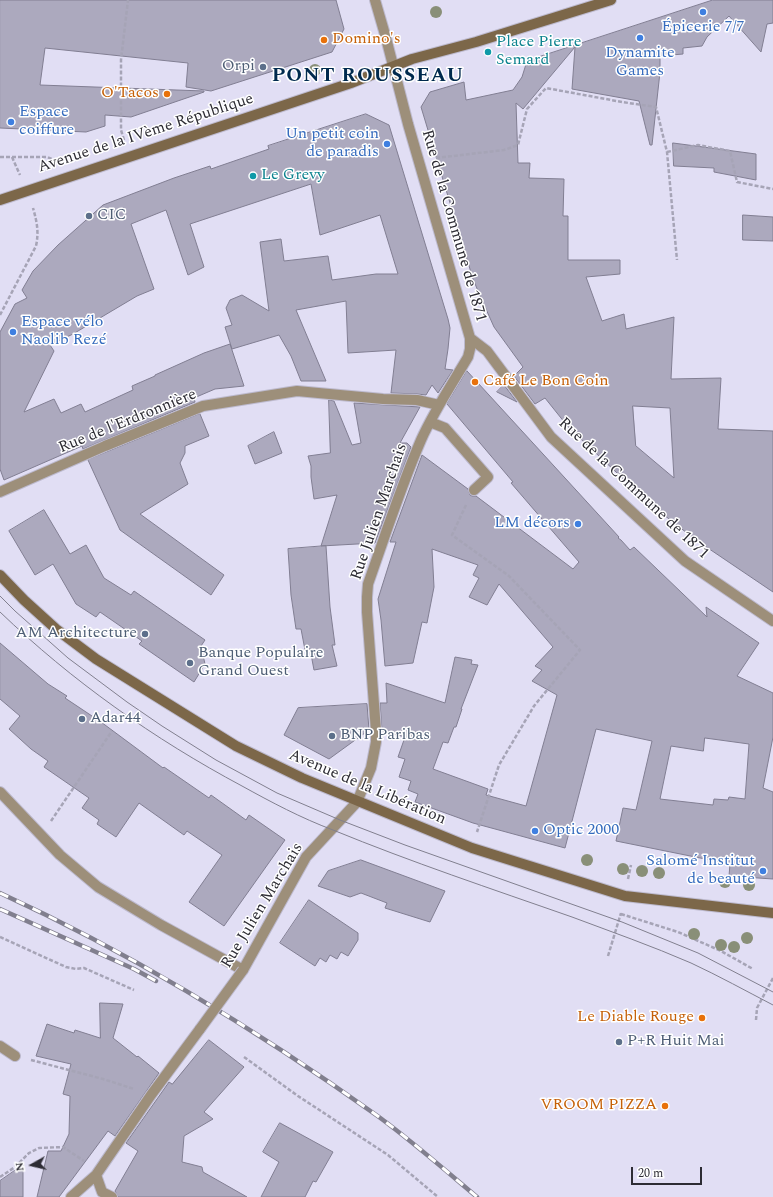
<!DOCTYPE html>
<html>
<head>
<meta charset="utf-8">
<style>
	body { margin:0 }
	#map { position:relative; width:773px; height:1197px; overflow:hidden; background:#e1def4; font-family:Spectral,serif }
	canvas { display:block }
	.north { position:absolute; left:12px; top:1145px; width:40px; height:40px; -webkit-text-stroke:3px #fff; paint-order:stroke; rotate:262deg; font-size:11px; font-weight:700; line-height:16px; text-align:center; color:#2d2c34 }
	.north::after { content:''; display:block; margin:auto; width:14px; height:18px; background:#2d2c34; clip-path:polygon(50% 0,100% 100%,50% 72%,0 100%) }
	.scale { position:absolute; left:631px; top:1167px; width:71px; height:18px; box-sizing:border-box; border:2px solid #2d2c34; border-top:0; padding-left:5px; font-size:12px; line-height:14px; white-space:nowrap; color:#2d2c34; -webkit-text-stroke:3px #fff; paint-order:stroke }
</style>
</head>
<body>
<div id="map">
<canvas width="773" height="1197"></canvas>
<div class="north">N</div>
<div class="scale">20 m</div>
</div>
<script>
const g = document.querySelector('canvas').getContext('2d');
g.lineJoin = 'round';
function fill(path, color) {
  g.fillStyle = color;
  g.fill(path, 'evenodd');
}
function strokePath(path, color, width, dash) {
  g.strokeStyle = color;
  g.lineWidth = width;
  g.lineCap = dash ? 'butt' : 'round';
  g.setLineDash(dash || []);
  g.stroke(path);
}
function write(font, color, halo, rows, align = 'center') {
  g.font = font + ' Spectral,serif';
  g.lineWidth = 3;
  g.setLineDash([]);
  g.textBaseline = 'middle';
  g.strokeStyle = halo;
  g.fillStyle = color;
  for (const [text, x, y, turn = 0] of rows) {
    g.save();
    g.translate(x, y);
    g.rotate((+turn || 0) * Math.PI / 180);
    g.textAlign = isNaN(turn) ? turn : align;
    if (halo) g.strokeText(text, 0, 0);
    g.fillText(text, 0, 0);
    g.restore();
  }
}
const building = new Path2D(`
	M0,0H336L344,29L332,52L211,91L186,87L188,63L45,48L40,85L204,91V92L131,117L105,115V126L86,132L0,128Z
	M713,0H773V23L767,24L761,52L729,16L707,37L702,46L683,48V54L660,56V72L652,145H650L639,101L572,89L575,47L523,109L516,103L518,163H530L529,178L564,179L563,216H568V260H620V274L586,277L602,321L624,314L626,329L674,317L671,379L721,378L718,429L773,431V592L696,540L669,519L647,501L569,428L545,398L535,404L514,376L523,367L494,327L481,298L473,279L421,107L430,92L464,82L466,100L513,90L522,77L527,61ZM633,406L670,408L674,478L636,446Z
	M366,114L389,125L448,319L450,328L448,349L445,369L453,370L438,393L432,385L426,395L417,394L391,393L396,350L348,353L346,301L296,310L326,381H301L291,356L279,335L232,349L225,327L232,325L226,308L230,300L242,295L269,311L260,242L281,239L284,261L328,256L332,280L376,274H398L380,215L320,235L311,184L190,224L204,267L188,275L166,210L131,224L154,289L137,296L73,334L50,345L54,351L24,412L54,399L61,413L81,404L85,412L133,390L132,386L155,376V375L204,353L230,344L244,386L215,389L194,398L195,402L83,449L82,446L4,480L0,469V332L15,304L27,298L22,290L33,271L58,245L103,205L174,178L210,166L211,169L269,149L268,146Z
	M673,143L756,154V180L714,172V168L674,166Z
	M743,215L773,217V241L743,240Z
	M467,371L619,537L618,538L621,540L630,550L634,547L707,617L706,607L759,643L737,676L773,693V737L763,788L773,792V879L729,876L730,864L616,841L623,808L636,810L652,741L596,729L565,848L473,823L415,802L418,794L408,790L411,781L399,777L405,759L398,757L405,737L382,731L380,703H387L386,683L445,703L455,657L472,660L471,664L478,665L461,709H462L456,727H454L448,743L443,742L433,769L488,789L486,795L526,806L557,695L532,681L542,670L535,666L553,647L499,584L487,605L469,597L479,578L473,575L478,565L432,549L434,587L427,623L422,622L413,663L385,666L381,620L378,599L396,542H390L422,455L468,489L470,495L472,496H476L573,569L579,562L511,483L513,482L447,404ZM705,738L749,744L745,799L729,797L728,800L714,799L713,805L660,799L671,746L703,751Z
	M504,385L517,402L497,392Z
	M329,400L334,401L352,445L361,443L354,403L420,407L400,443H407L411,447L375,543L321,546L337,495L314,499L311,477V466L308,456L330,453Z
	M200,414L209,436L185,446V453L180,463L188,484L140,514L224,575L211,595L120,530L88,460Z
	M274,432L282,453L255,464L248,446Z
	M44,510L70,554L86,545L104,578L131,595L134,591L205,640L201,646L205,664L194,682L139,644L142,641L100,612L96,617L76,604L53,564L35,575L9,531Z
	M326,546L330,607L335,645H332L337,666L314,670L310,649L305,650L301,629H296L291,595L288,549Z
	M0,643L48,684L67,696L65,698L101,722L163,768L164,767L209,798L211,795L246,820L249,815L285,840L224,926L189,902L222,855L187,831L184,835L139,803L116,837L97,824L99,820L82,808L89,798L44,767L48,761L31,749L9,729L20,716L0,699Z
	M367,704L369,730L329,759L284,735L298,708Z
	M361,860L445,891L430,922L385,908L387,903L361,893L350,897L318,886L328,871Z
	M309,900L358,933V940L348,956L341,952L337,959L330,955L326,962L320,958L315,966L280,943Z
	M100,1003L123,1004L113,1038L137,1057L138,1056L159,1073L115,1136L108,1131L59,1197H37L48,1151H61L69,1134L70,1096L63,1094L71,1064L36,1056L47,1024L74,1033L75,1030L100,1038Z
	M209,1040L244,1067L204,1112L213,1119L184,1136L182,1162L202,1167L203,1172L247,1197H118L115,1191L138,1151L126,1143L169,1082L172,1084Z
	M280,1123L333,1152L316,1182L313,1181L305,1197H261L279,1162L263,1152Z
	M23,1165V1197H0V1181Z`);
fill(building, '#aca9be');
strokePath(building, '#817e92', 1);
const street = new Path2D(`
	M375,0L386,38L408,124L470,338L487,351L551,437L685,561L773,621
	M430,422L445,428L488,477L474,490
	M0,492L105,446L203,406L297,391L383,399L417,400L439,405
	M0,792L60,855L98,887L161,925L243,970L306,857L357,802L371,768L376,742V731L367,612V597L368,584C385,536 401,486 421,440C434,411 452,384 468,357L470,349V338
	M0,1046L15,1056
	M96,1175L102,1192L112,1197
	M71,1197L96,1175L151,1095L200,1029`);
const secondary = new Path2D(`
	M0,200L351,83L412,59L476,42L611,0
	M0,575L24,600L56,629L96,659L236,746L302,778L472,848L625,896L773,913`);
strokePath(street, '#bdbace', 12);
strokePath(secondary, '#bdbace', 12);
strokePath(new Path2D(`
	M124,140L121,130V60L128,0
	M667,152L698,145L730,151L737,182L773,189
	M0,157H47L59,162
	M12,157L20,175
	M436,158L504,150L518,145L527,109L546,88L622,102L656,107L667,152L677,260
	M0,315L36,246C39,232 37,222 33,208
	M466,505L452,535L509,576L580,650L534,706L499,765L477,832
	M51,821L112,731
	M628,879L631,865
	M621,914L678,932L721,951L753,969
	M0,937L66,967L76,969L84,968L134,990
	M608,956L621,913
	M756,1020L757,1008L773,978
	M244,1057L298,1096L388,1155L438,1197
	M31,1060L103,1079L134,1089
	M0,1177L15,1167L29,1153L39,1148L63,1147L84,1161`), '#a6a4b6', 2.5, [4, 2]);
strokePath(street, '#9d8f7a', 10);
strokePath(secondary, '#7c6749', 10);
strokePath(new Path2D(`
	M0,596L15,611L68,658L127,702L162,726L216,760L277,793L340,820L405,845L622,922L698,953L773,992
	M0,612C72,681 154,739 242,786C271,802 301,818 333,830C411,862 492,889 572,917C612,932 652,946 691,963C719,976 746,991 773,1005`), '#817f8e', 1);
const rail = new Path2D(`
	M0,893C133,954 260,1032 379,1117C413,1142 445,1170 477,1197
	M0,909L134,969L156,981`);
strokePath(rail, '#817f8e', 4.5);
strokePath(rail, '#fff', 3, [9]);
const streetBridge = new Path2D(`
	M200,1029L243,970`);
strokePath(streetBridge, '#bdbace', 12, []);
strokePath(streetBridge, '#9d8f7a', 10);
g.fillStyle = '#898f78';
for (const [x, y] of [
	[436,12],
	[315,70],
	[587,860],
	[623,869],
	[642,871],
	[659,873],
	[725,882],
	[749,885],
	[694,934],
	[747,938],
	[721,945],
	[734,947]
]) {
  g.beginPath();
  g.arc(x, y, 6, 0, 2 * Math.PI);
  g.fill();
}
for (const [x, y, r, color] of [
	[703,12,4,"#3f7fe0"],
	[640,38,4,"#3f7fe0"],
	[324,40,4,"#e8710a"],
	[488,52,4,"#0f9aa8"],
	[263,67,4,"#5c6f8a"],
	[167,94,4,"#e8710a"],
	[11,122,4,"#3f7fe0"],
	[387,144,4,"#3f7fe0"],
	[253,176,4,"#0f9aa8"],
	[89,216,4,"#5c6f8a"],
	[13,332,4,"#3f7fe0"],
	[475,382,4,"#e8710a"],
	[578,524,4,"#3f7fe0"],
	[145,634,4,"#5c6f8a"],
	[190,663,4,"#5c6f8a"],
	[82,719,4,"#5c6f8a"],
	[332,736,4,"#5c6f8a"],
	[535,831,4,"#3f7fe0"],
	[763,871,4,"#3f7fe0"],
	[702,1018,4,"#e8710a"],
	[619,1042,4,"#5c6f8a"],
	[665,1106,4,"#e8710a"]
]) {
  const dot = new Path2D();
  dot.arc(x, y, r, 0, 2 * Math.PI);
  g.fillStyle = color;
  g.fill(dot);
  strokePath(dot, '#fff', 1.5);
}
write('16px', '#366cbe', '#fff', [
	["Épicerie 7/7",703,28,"center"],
	["Dynamite",640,54,"center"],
	["Games",640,72,"center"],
	["Espace",19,113],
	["coiffure",19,131],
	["Un petit coin",379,135,"right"],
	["de paradis",379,153,"right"],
	["Espace vélo",21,323],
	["Naolib Rezé",21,341],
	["LM décors",570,524,"right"],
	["Optic 2000",543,831],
	["Salomé Institut",755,862,"right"],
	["de beauté",755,880,"right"]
], 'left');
write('16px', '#c56008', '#fff', [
	["Domino's",332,40,"left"],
	["O'Tacos",159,94],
	["Café Le Bon Coin",483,382,"left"],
	["Le Diable Rouge",694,1018],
	["VROOM PIZZA",657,1106]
], 'right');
write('16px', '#0d838f', '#fff', [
	["Place Pierre",496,43],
	["Semard",496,61],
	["Le Grevy",261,176]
], 'left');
write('16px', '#4e5e75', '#fff', [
	["Orpi",255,67,"right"],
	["CIC",97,216],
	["AM Architecture",137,634,"right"],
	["Banque Populaire",198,654],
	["Grand Ouest",198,672],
	["Adar44",90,719],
	["BNP Paribas",340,736],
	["P+R Huit Mai",627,1042]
], 'left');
write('16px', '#2d2c34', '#fff', [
	["Avenue de la IVème République",146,134,-18],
	["Rue de la Commune de 1871",453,226,74],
	["Rue de l'Erdronnière",128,422,-22],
	["Rue de la Commune de 1871",633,489,43],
	["Rue Julien Marchais",380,512,-71],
	["Avenue de la Libération",367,788,23],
	["Rue Julien Marchais",263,906,-59]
]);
g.letterSpacing = '1px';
write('bold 20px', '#002a4e', '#fff', [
	["PONT ROUSSEAU",368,77]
]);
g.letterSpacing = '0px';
</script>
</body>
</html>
